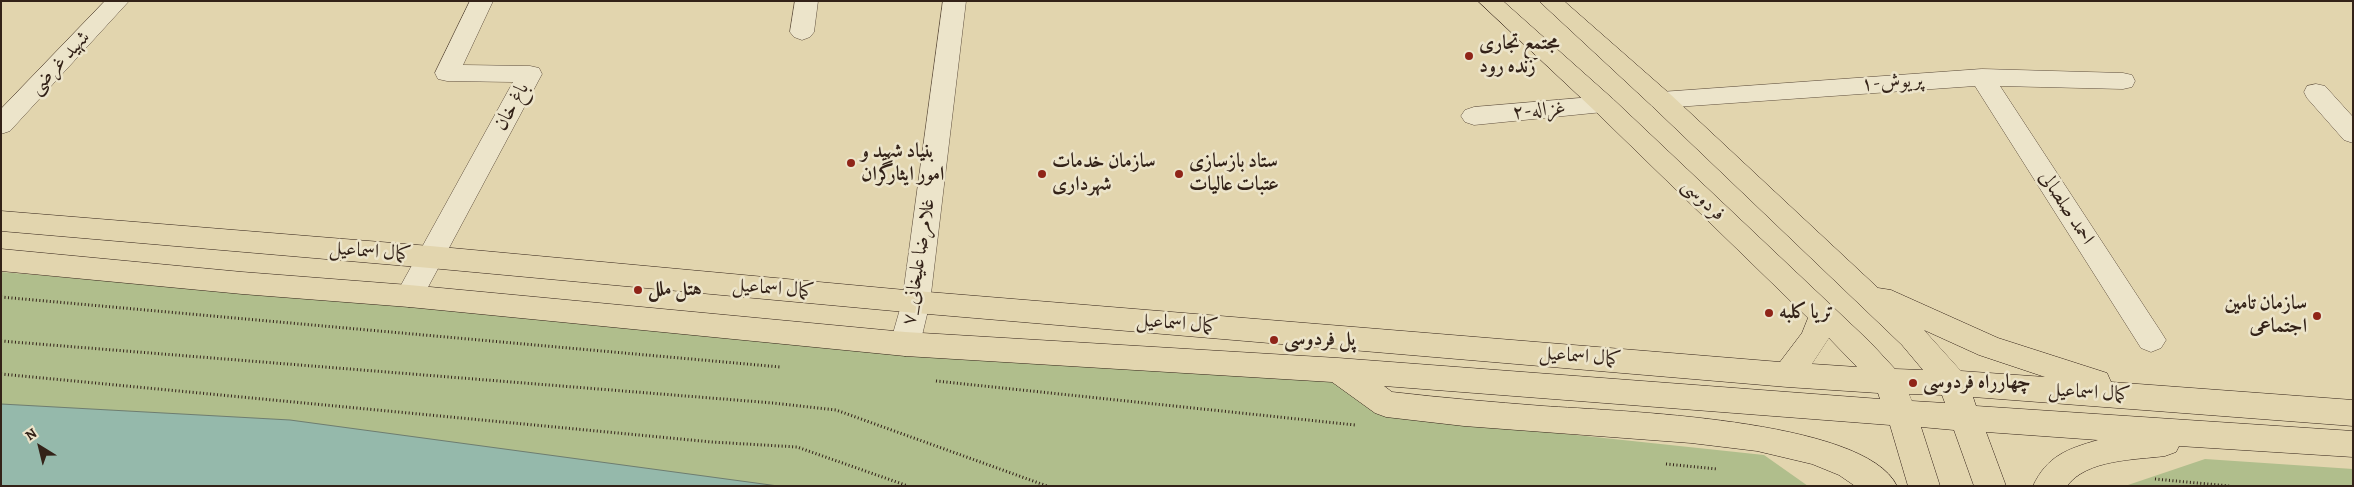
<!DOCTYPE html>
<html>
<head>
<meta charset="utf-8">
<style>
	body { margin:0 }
	#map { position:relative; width:2354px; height:487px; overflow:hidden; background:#e2d5ae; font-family:Alegreya,serif }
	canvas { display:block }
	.frame { position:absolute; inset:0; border:2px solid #332218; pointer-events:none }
	.north { position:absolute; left:15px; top:422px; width:50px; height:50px; -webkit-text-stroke:4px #ece4ca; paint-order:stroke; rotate:324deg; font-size:14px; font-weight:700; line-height:20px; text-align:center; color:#332218 }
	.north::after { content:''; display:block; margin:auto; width:18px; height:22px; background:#332218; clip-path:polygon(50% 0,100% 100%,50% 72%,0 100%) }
</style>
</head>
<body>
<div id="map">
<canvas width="2354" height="487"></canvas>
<div class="frame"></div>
<div class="north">N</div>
</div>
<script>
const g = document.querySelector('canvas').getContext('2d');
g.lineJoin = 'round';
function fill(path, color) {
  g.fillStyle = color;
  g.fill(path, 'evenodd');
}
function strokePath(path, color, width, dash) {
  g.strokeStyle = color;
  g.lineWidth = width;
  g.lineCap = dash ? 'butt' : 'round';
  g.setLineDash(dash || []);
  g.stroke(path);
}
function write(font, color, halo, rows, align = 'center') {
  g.font = font + ' Alegreya,Amiri,serif';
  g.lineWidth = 5;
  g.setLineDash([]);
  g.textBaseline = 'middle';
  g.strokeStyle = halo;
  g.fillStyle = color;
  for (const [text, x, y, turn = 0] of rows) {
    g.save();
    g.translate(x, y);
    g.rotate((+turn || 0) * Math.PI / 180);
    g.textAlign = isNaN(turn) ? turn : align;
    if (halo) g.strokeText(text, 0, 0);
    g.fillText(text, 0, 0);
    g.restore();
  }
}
fill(new Path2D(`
	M1,272L554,318L1329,379L1378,414L1764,455L1808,486H773L1,414Z
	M2205,459L2353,469V486H2125Z`), '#b0be8c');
const water = new Path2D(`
	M1,404L290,420L778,486H1Z`);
fill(water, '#95b9ab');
strokePath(water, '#6e7d70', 1);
const minor = new Path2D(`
	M105,1H129L10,131L1,134V109Z
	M470,1H493L463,65L530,66L539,68L542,74L419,304L409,307L399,304L395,296L513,82L447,81L438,79L435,73Z
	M795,1H818L814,32L810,37L802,40L794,37L790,32Z
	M943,1H966L930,302L920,344L915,352L905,356L895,352L890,344L902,302Z
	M1982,69L2123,73L2132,75L2135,81L2132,87L2123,89L2000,86L2161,332L2166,340L2161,348L2151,352L2141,348L1975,86L1661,108L1652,106L1649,100L1652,94L1661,92Z
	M2316,84L2325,86L2353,117V143L2344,140L2307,98L2304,92L2307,86Z
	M1604,96L1613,99L1616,105L1613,111L1474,125L1465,122L1461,116L1465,110L1474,107Z`);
const major = new Path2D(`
	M1478,1H1503L1613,99L1870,342L1895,369L1923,370L1902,345L1652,106L1539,1H1564L1670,94L1878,288L1891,290L1998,338L2107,373L2111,382L2353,400V426L1973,397L1976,406L2353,431V457L2179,446L2176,452L2165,456C2135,460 2087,459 2067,486H2033C2047,456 2067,449 2098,440L1986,432L2006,486H1974L1954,430L1921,427L1940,486H1908L1890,425L1384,386L1392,392C1443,398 1493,402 1543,406C1614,411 1865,418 1897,486H1855L1839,475L1812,464L1757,451L1691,443L1464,426L1386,417L1375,413L1332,382L905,356L409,307L242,294L1,271V249L242,272L409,285L905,332L1338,358L1880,399L1878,393L1787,387L916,313L430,268L1,231V211L430,246L916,291L1780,362L1802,333L1808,318L1595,111ZM1924,330L1979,355L2045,377L1961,371ZM1829,338L1857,367L1812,364ZM1909,394L1942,395L1945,403L1912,401Z`);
strokePath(minor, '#5f4f3e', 1);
strokePath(major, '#332218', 1);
strokePath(new Path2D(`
	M1,297L780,367
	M1,341L773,403L836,410L1047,486
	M1,374L712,442L797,447L908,486
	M936,381L1355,425
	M1666,464L1717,469
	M2155,479L2229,486`), '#332218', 3, [1, 2.5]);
fill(minor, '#ece4ca');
fill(major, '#e2d5ae');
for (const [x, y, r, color] of [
	[1469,56,5,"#8f2418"],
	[851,163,5,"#8f2418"],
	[1042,174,5,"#8f2418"],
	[1179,174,5,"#8f2418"],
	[638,290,5,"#8f2418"],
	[1769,313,5,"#8f2418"],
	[2317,316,5,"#8f2418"],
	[1274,340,5,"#8f2418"],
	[1913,383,5,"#8f2418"]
]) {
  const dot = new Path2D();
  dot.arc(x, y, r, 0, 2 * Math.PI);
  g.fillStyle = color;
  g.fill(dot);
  strokePath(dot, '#ece4ca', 2);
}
write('bold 20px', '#332218', '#ece4ca', [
	["مجتمع تجاری",1479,44],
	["زنده رود",1479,67],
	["بنیاد شهید و",861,152],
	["امور ایثارگران",861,175],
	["سازمان خدمات",1052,162],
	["شهرداری",1052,185],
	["ستاد بازسازی",1189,162],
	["عتبات عالیات",1189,185],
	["هتل ملل",648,290],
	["سازمان تامین",2307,304,"right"],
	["اجتماعی",2307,327,"right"],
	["تریا کلبه",1779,313],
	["پل فردوسی",1284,340],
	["چهارراه فردوسی",1923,383]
], 'left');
write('20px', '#332218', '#ece4ca', [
	["شهید غرضی",60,63,-47],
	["۱-پریوش",1892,83,-4],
	["باغ خان",512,107,-61],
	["۲-غزاله",1539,111,-5],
	["فردوسی",1703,200,44],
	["احمد صلصالی",2066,208,57],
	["کمال اسماعیل",370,252,5],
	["۷_غلامرضا علیخانی",919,262,-81],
	["کمال اسماعیل",773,289,5],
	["کمال اسماعیل",1177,324,5],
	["کمال اسماعیل",1580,357,5],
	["کمال اسماعیل",2089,393,4]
]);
</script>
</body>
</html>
